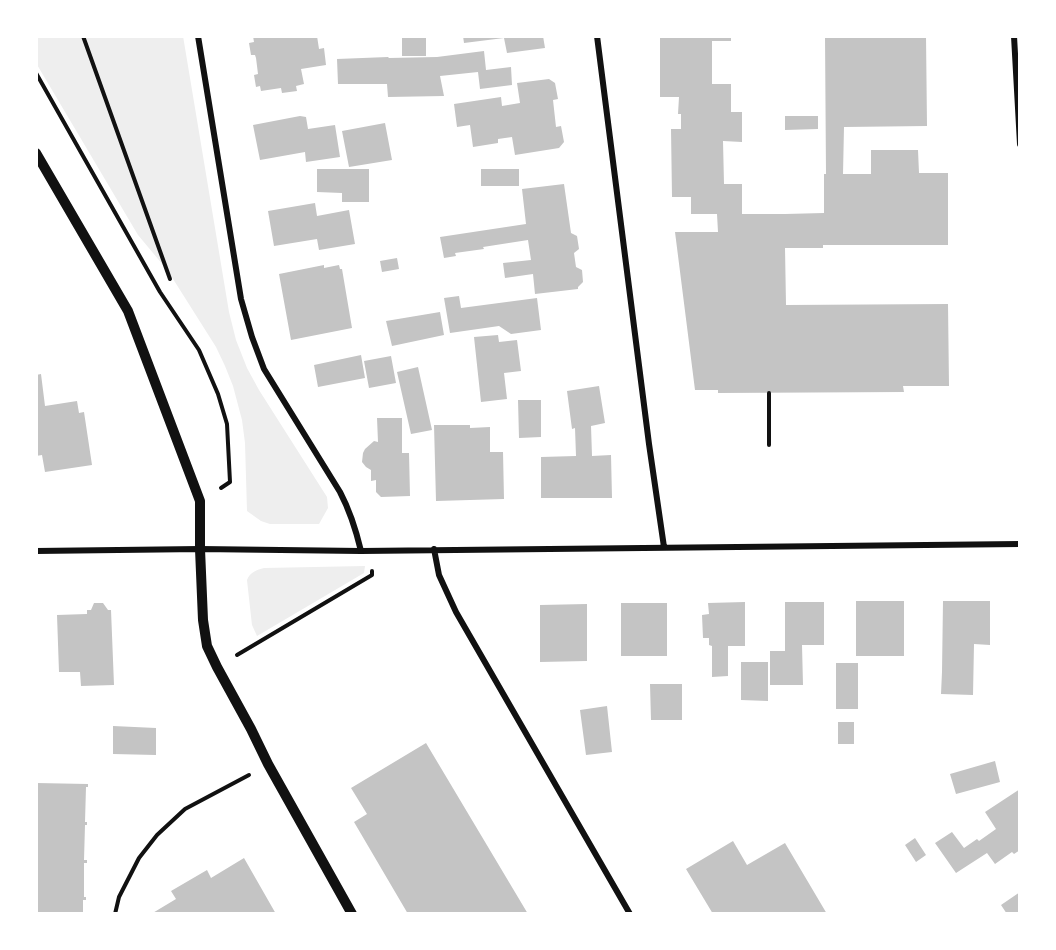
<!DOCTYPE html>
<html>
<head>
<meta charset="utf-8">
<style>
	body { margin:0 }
	#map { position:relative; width:1056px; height:950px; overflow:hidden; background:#fff; font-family:Jost,sans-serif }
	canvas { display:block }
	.frame { position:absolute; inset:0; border:38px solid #fff; pointer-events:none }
</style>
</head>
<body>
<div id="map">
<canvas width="1056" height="950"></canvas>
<div class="frame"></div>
</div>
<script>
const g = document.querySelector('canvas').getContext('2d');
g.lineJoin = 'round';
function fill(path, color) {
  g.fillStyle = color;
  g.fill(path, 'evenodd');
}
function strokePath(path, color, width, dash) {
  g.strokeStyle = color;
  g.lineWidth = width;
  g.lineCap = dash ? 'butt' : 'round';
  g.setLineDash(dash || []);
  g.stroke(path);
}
fill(new Path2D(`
	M36,36H183L229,312L236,340L247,368L259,390L327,497L328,508L319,524H270L261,521L247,511L245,443L242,420L233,386L225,366L216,347L168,271L138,235L36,63Z
	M365,566L364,573L257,636L252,625L247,580C250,572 257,570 264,568Z`), '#eee');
fill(new Path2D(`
	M253,36H317L319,49L324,48L326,65L301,69L304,84L296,86L297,91L282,93L281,88L261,91L260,86L256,87L254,75L258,74L256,58L255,55H251L249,43L254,42Z
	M463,36H543L545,48L507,53L504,38L464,43Z
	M660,36H731V41H712V84H731V112H742V142L723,141L724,184H742V214H785L824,213V174H826L825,36H926L927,126L844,127L843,174H871V150H918L919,173H948V245H823V248H785L786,305L948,304L949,386H903L904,392L718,393V390H695L675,232H718L717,214H691V197H672L671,129H681V114H678L679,97H660Z
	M402,37H426V56H402Z
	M484,51L486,70L511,67L512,85L480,89L478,72L440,76L444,96L388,97L387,84H338L337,59L388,57L389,58L437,57Z
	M549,79L555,83L558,99L553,100L556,127L561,126L564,142L559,148L515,155L512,137L498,139V143L473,147L470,125L457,127L454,104L501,97L502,106L520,103L517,83Z
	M300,116L306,117L308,129L335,125L340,157L306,162L305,152L260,160L253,125Z
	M785,116H818V129L785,130Z
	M385,123L392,160L349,167L342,131Z
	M317,169H369V202H342V193L317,192Z
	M481,169H519V186H481Z
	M564,184L571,233L577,236L579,249L574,253L576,267L582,270L583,282L578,287V289L535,294L533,274L505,278L503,263L531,260L528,240L483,247L484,249L455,253L456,256L444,258L440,237L526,224L522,189Z
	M315,203L317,216L349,210L355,244L319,250L317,239L274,246L268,211Z
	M397,258L399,269L382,272L380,261Z
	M324,265V268L339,265L340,269H342L352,328L291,340L279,274Z
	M459,296L461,308L537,298L541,330L511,334L499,326L450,333L444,298Z
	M440,312L444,335L392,346L386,321Z
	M498,335L499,342L517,340L521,371L504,373L507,399L481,402L474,337Z
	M361,355L365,378L318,387L314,365Z
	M391,356L396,383L369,388L364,361Z
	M418,367L432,430L411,434L397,372Z
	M41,374L45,406L77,401L79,413L84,412L92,465L45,472L42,455L36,456V375Z
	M599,386L605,423L591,426L592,456L611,455L612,498H541V457L576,456L575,428L572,429L567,391Z
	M518,400H541V437L519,438Z
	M377,418H402V453H409L410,496L381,497L376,492V480L371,481V470L366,467L362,462L363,453L365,449L374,441L378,442Z
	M434,425H470V428L490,427V452H503L504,499L436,501Z
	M856,601H904V656H856Z
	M943,601H990V645L974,644L973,695L941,694L942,672Z
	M745,602V646H728V676L712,677V646L709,645V638H703L702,615L709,614L708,603Z
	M785,602H824V645H802L803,685H770V651H785Z
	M94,603H103L108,610H111L114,685L81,686L80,672H59L57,615L87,614V610H91Z
	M621,603H667V656H621Z
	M587,604V661L540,662V605Z
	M741,662H768V701L741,700Z
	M836,663H858V709H836Z
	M650,684H682V720H651Z
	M607,706L612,752L586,755L580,710Z
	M838,722H854V744H838Z
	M113,726L156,728V755L113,754Z
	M426,743L528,914H408L354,822L367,814L351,788Z
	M995,761L1000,782L956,794L950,774Z
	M36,783L88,784V787H86L85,822H87V825H85L84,860H87V863H84V897H86V900H83V914H36Z
	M1020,789V850L1014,854L1012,852L995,864L987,853L956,873L935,843L952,832L964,848L977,839L979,841L996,829L985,812Z
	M915,838L926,855L916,862L905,845Z
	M733,841L747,865L785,843L827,914H713L686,869Z
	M244,858L276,914H151L176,899L171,891L207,870L211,878Z
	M1020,892V914H1007L1001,905Z`), '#c4c4c4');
strokePath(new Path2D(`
	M83,36L170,279
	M36,73L160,292L199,350L218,394L227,424L230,482L221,488
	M769,393V445
	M237,655L372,575V571
	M115,914L119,897L139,858L157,835L185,809L249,775`), '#111', 4);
strokePath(new Path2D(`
	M198,36L241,299L252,337L264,369L340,492C350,511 356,530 361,551
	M597,36L649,444L664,547
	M1014,36L1020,144
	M434,549L439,575L456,612L630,914
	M36,551L200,549L361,551L1020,544`), '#111', 6);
strokePath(new Path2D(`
	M36,153L128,311L200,501V549L203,620L207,646L217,667L251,729L268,764L352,914`), '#111', 10);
</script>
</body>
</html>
